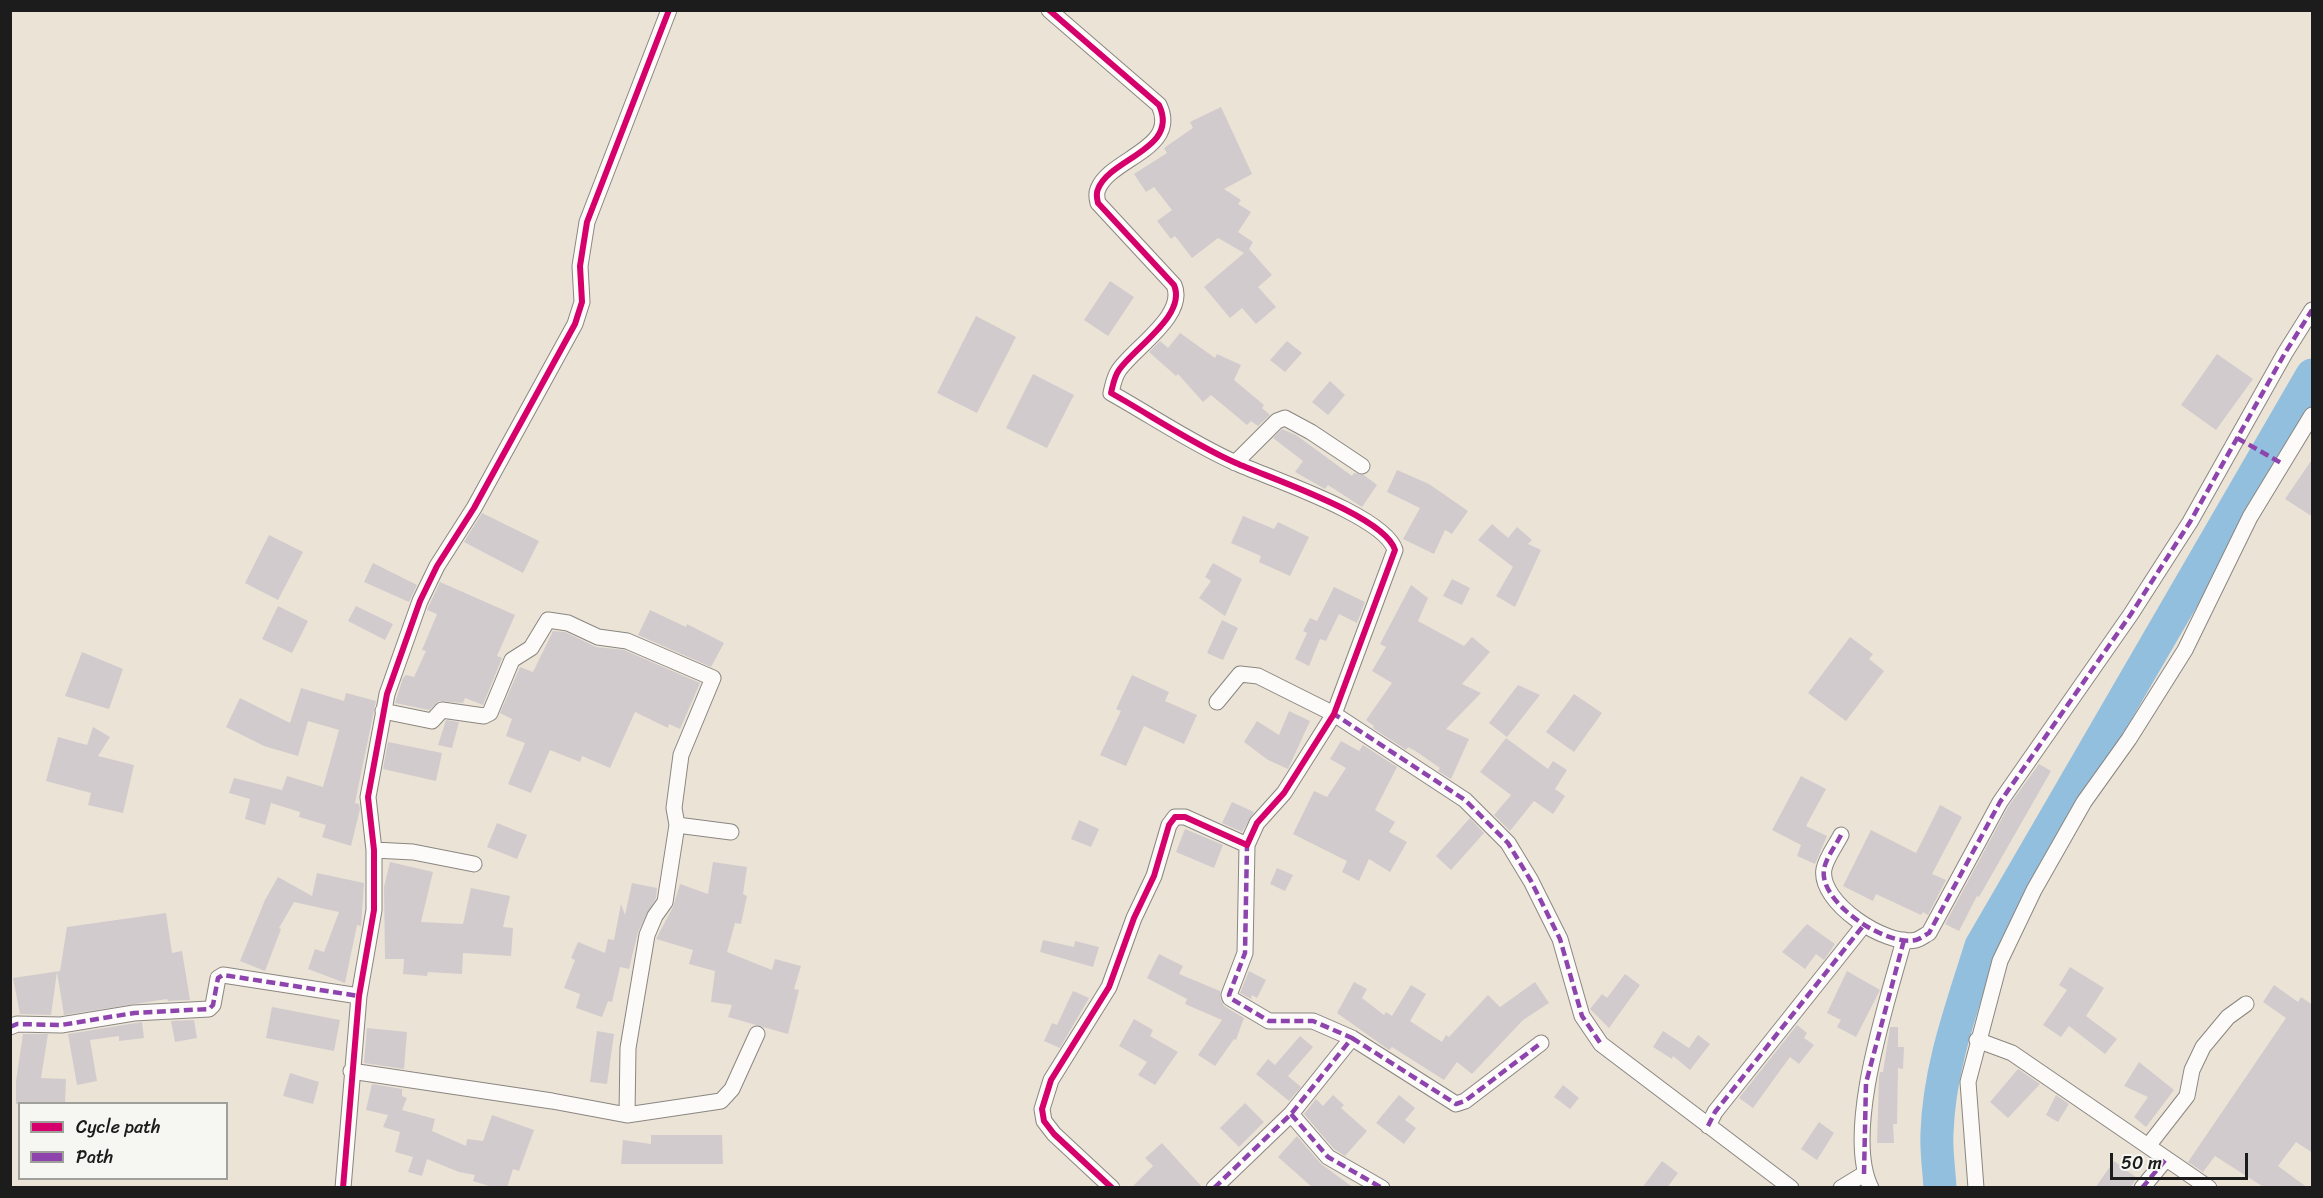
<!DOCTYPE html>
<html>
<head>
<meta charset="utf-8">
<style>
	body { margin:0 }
	#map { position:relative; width:2323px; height:1198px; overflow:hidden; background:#ebe3d6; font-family:Sriracha,sans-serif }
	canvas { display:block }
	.frame { position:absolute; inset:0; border:12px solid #1c1c1c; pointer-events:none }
	.legend { position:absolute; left:18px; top:1102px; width:210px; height:78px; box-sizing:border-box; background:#f6f6f2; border:2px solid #9f9f9c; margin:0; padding:8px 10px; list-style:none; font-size:18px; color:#1c1c1c }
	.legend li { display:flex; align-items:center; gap:12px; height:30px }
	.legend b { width:30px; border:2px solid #9f9f9c }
	.scale { position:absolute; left:2110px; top:1153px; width:138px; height:27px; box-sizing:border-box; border:3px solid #1c1c1c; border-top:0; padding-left:8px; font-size:18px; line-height:21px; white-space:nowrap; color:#1c1c1c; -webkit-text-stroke:4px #f6f6f2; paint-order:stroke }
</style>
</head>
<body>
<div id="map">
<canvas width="2323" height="1198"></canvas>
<div class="frame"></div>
<ul class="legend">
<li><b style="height:8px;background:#d6006c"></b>Cycle path</li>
<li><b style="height:8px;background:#8e44ad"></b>Path</li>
</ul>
<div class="scale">50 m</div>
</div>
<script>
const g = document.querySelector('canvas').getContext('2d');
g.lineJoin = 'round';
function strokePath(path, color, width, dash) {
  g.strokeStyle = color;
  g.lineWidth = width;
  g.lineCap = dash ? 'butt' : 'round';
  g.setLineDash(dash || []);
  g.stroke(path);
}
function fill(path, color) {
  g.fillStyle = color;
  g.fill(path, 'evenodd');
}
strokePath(new Path2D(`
	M1940,1188C1939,1169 1936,1151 1937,1133C1939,1068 1962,1007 1981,946L2312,375`), '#93bfde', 33);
fill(new Path2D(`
	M1221,107L1252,174L1224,189L1241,200L1238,204L1251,212L1238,232L1253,242L1249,249L1272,275L1258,287L1276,307L1256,324L1242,308L1230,318L1204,287L1244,253L1218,238L1192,258L1175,236L1171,239L1157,221L1172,210L1154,187L1146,192L1134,174L1167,153L1164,148L1193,128L1190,122Z
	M1110,281L1134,297L1108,336L1084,320Z
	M976,316L1016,337L977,413L937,393Z
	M1180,333L1215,358L1217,354L1241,365L1234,380L1264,405L1262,408L1270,415L1258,426L1251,421L1247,425L1211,395L1203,402L1178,374L1176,376L1149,352L1160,341L1168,348Z
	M1287,341L1302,353L1285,372L1270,360Z
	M2217,354L2253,379L2216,430L2181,405Z
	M1033,374L1074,395L1047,448L1006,428Z
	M1330,381L1345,395L1328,415L1312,402Z
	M1282,429L1296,435L1352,476L1354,473L1364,475L1377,485L1362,507L1328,485L1325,489L1295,472L1303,461L1273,438Z
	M2313,458V517L2285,499Z
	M1397,470L1429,484L1468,511L1452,534L1445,530L1434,554L1403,539L1420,508L1387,492Z
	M482,513L539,541L523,573L464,542Z
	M1243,516L1274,529L1278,522L1309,537L1290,576L1259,562L1261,556L1231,543Z
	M1492,524L1508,538L1517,527L1532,540L1528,544L1541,550L1515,607L1496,596L1513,567L1478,540Z
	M269,535L303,552L278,600L245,583Z
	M373,563L417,585L409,602L364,582Z
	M1213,563L1242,579L1225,616L1199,598L1211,581L1205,577Z
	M1452,579L1470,588L1462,605L1443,596Z
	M440,582L515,615L497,656L502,658L483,705L465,698L463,703L439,701L429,710L395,703L403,678L406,675L414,677L426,651L422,650L437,614L427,610Z
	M1411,585L1428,598L1418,621L1464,646L1472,637L1490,652L1462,684L1481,693L1446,729L1469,739L1451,779L1438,771L1440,768L1417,752L1408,747L1406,750L1373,728L1374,726L1366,720L1392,683L1372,671L1386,647L1380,644Z
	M1334,587L1365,602L1357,623L1339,614L1326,641L1320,639L1309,666L1295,659L1307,633L1303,631L1310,618L1317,621Z
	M278,606L308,621L292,653L262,639Z
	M356,606L393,624L385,640L348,621Z
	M650,610L686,627L687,624L724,643L711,667L638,635Z
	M1222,620L1238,628L1223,660L1207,653Z
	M553,631L565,632L596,647L624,650L700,683L680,729L669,724L668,728L635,712L610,768L582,756L580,762L550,750L531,793L508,784L525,743L506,736L512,719L500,713L520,667L533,672Z
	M1850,637L1873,654L1869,659L1884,671L1846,721L1808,693Z
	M82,652L123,669L109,709L65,696Z
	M1132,675L1169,692L1165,701L1197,715L1184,744L1144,726L1126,766L1100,755L1121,711L1116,709Z
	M1518,685L1540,695L1507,737L1489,723Z
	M301,688L344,701L346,693L376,701L355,803L359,804L360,809L351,846L322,837L326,825L299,817L300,812L271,803L265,825L245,819L250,799L229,793L234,778L282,790L287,776L323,787L339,730L308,721L298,756L264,746L226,727L240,698L290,723Z
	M1574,694L1602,713L1574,752L1546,732Z
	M1289,711L1310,721L1288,769L1268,760L1244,742L1257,721L1279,735Z
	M446,720L459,722L452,748L438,745Z
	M93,727L110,737L98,756L134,765L123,813L88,805L91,793L46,781L58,737L87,745Z
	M1506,738L1548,769L1553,761L1567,770L1555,789L1565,796L1553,814L1534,801L1510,831L1494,815L1511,795L1480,772Z
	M1341,741L1359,751L1363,745L1397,767L1375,810L1395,822L1389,832L1407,842L1390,872L1369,859L1359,881L1342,872L1347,861L1293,834L1314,791L1327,797L1346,768L1330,759Z
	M388,742L442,753L436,781L383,769Z
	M2039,764L2051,771L1979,897L1977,896L1959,931L1945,924L2008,807Z
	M1801,776L1826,789L1806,826L1827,836L1815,864L1797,856L1801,845L1772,830Z
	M1232,802L1254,812L1242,832L1222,823Z
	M1940,805L1962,817L1932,874L1946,880L1928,915L1923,912L1921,915L1876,894L1873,901L1843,886L1871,830L1916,853Z
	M1470,818L1484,833L1451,870L1436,856Z
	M1079,820L1099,829L1091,847L1071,839Z
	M497,823L527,835L517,859L487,847Z
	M1185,829L1223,845L1214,868L1176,852Z
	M390,862L433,872L421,922L463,924L471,888L510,896L503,927L513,928L511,956L463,953L462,974L428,972L427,976L403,974L404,959H385L384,887Z
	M713,862L747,867L743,894L747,896L741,924L735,923L727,952L772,970L775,959L801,966L794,989L799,990L788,1034L728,1017L732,1005L711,1002L715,971L689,964L693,950L656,939L673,907L680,884L708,894Z
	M1277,868L1293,875L1285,891L1270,884Z
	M317,873L364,883L361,926L357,925L345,983L308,969L315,949L324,952L339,912L294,902L279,928L281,929L265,971L240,961L265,900L278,877L312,896Z
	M632,883L657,888L656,898L638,932L629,969L620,967L612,1002L608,1001L602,1017L576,1008L580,994L564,988L575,960L571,958L578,942L605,953L608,939L614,940L621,904L625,915Z
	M166,913L172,953L182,951L190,1000L168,1001L167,999L64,1015L57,972L51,1015L20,1014L13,978L60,971L67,927Z
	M1807,924L1835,944L1824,960L1816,954L1805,969L1782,952Z
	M1043,940L1074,947L1075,941L1099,947L1093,967L1040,952Z
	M1159,954L1183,966L1179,974L1220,991V998L1224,1006L1244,1018L1236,1040L1234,1039L1215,1066L1198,1055L1222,1020L1185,1004L1187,999L1147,978Z
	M2070,967L2104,988L2086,1016L2117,1039L2105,1054L2069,1026L2061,1037L2043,1025L2067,990L2059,985Z
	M1249,971L1266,980L1257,998L1252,995L1251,999L1240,993Z
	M1847,971L1880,990L1856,1037L1837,1027L1841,1020L1827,1013Z
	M1625,974L1640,985L1609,1028L1590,1009L1602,994L1607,998Z
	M1354,982L1367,989L1362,998L1384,1015L1386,1012L1392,1016L1411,985L1426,994L1410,1021L1442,1042L1446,1035L1449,1037L1488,995L1500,1007L1535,982L1549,1003L1523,1020L1472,1074L1457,1062L1444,1080L1392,1047L1389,1050L1337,1013Z
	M2274,985L2298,1002L2301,997L2313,1005V1153L2296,1142L2278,1166L2308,1188H2265L2215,1156L2203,1172L2188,1162L2286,1018L2263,1002Z
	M1073,991L1089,998L1060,1048L1044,1041L1052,1023L1057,1025Z
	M272,1007L340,1020L334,1051L266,1038Z
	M1134,1019L1153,1030L1150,1036L1178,1052L1155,1085L1138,1075L1147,1062L1119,1046Z
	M194,1020L197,1038L175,1042L171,1021Z
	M142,1022L144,1038L119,1041V1036L90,1040L97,1081L77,1085L68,1034Z
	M1797,1025L1807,1033L1804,1038L1814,1045L1799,1064L1790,1057L1753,1108L1739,1098Z
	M1890,1027H1898V1047H1904L1903,1069L1898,1068L1897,1124H1893L1894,1143H1877L1879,1077L1880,1072H1883Z
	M367,1028L407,1032L404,1069L364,1063Z
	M597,1031L614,1034L607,1084L590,1082Z
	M1663,1031L1689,1048L1698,1035L1710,1044L1690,1070L1673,1056L1672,1059L1653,1047Z
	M23,1034H48L41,1078L66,1079L65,1104H16V1081Z
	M1300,1036L1313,1047L1288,1076L1301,1087L1289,1101L1256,1074L1268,1059L1275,1065Z
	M2139,1062L2174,1090L2146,1127L2134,1117L2148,1097L2124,1086Z
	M2018,1069L2040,1084L2008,1118L1990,1102Z
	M290,1073L319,1082L313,1104L283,1096Z
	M372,1084L402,1089V1096L407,1098L402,1110L435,1119L432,1131L466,1146L467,1139L483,1141L492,1115L534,1130L519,1171L513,1169L507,1188H495L473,1181L475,1175L459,1172L427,1159L422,1176L408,1172L413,1157L395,1152L400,1132L383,1127L388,1115L366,1110Z
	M1563,1085L1579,1098L1570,1109L1554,1097Z
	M1333,1095L1344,1105L1341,1108L1367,1131L1345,1156L1334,1149L1304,1114L1316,1099L1323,1106Z
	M1399,1095L1415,1108L1405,1120L1416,1128L1404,1144L1376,1123Z
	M2056,1095L2069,1104L2058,1122L2046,1115Z
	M1245,1103L1264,1122L1239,1147L1220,1128Z
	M1819,1122L1834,1133L1817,1160L1801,1149Z
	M651,1135H722L723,1164H621L623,1140L651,1144Z
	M1297,1136L1321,1164L1354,1188H1313L1278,1157Z
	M1162,1143L1203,1188H1131L1153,1166L1145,1158Z
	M1662,1161L1678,1173L1667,1188H1642Z
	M2114,1161L2137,1178L2130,1188H2095Z`), '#d1cbce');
const minor = new Path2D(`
	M1049,10L1159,105C1180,149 1110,158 1098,189C1096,193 1097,199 1098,203L1174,285C1187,315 1135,347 1119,370C1114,377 1113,385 1111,393C1152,416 1193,444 1236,463C1269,478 1385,516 1395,550L1334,714L1284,793L1257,823L1247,845L1185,817H1175L1169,825L1154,876L1134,918L1109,987L1051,1080L1042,1109L1044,1121L1054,1134L1112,1188
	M1235,463L1277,421L1285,418L1311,432L1362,466
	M1217,702L1240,674L1258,676L1334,714L1465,800L1508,843L1531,881L1560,939L1582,1016L1601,1044L1791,1188
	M383,711L432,721L442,710L484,716L490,713L512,660L531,648L548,620L568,623L598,637L627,641L713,678L681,755L674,808L677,825
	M1841,835C1836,845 1826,858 1824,869C1818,902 1886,947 1916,940C1920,939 1925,935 1929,933L2000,802L2131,614L2190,522L2285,353L2312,310
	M374,850L413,852L474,864
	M10,1027L17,1024L61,1025L134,1013L209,1009L213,1005L218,978L223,975L359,996
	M1352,1038L1456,1104L1465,1101L1541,1043
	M1977,1040L2012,1053L2209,1188
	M351,1071L552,1101L627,1115L721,1101L732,1089L757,1034
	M1291,1114L1328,1157L1382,1188
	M627,1115L628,1048L647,935L655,916L665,902L677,825L731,832
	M1708,1126L1715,1112L1863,926
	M2148,1146L2187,1096L2192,1070L2203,1047L2228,1017L2246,1004
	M343,1188L359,996L374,910V850L368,797L387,694L420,601L437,566L474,508L575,324L582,302L580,266L587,222L669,10
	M1214,1188L1291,1114L1352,1038L1313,1021H1269L1230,998L1229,995L1245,953L1247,845
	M1841,1188L1864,1174
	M1871,1188C1843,1132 1888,1000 1904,940
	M1976,1188L1968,1082L2000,961L2034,890L2084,802L2129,739L2185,650L2250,517L2312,415
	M2142,1188L2166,1159`);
strokePath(minor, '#8a8680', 17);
strokePath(minor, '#fcfbf9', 15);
strokePath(new Path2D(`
	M2237,438L2283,464
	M1333,716L1334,714L1465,800L1508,843L1531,881L1560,939L1582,1016L1601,1044
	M1841,835C1836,845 1826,858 1824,869C1818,902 1886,947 1916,940C1920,939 1925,935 1929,933L2000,802L2131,614L2190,522L2285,353L2312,310
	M10,1027L17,1024L61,1025L134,1013L209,1009L213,1005L218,978L223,975L359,996
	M1352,1038L1456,1104L1465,1101L1541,1043
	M1291,1114L1328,1157L1382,1188
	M1708,1126L1715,1112L1863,926
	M1864,1174L1866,1083L1904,940
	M1214,1188L1291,1114L1352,1038L1313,1021H1269L1230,998L1229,995L1245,953L1247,845
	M2142,1188L2166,1159`), '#8e44ad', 4.5, [9, 4.5]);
strokePath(new Path2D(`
	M1049,10L1159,105C1180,149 1110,158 1098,189C1096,193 1097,199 1098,203L1174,285C1187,315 1135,347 1119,370C1114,377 1113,385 1111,393C1152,416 1193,444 1236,463C1269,478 1385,516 1395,550L1334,714L1284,793L1257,823L1247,845L1185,817H1175L1169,825L1154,876L1134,918L1109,987L1051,1080L1042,1109L1044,1121L1054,1134L1112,1188
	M343,1188L359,996L374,910V850L368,797L387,694L420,601L437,566L474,508L575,324L582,302L580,266L587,222L669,10`), '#d6006c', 6);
</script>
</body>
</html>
